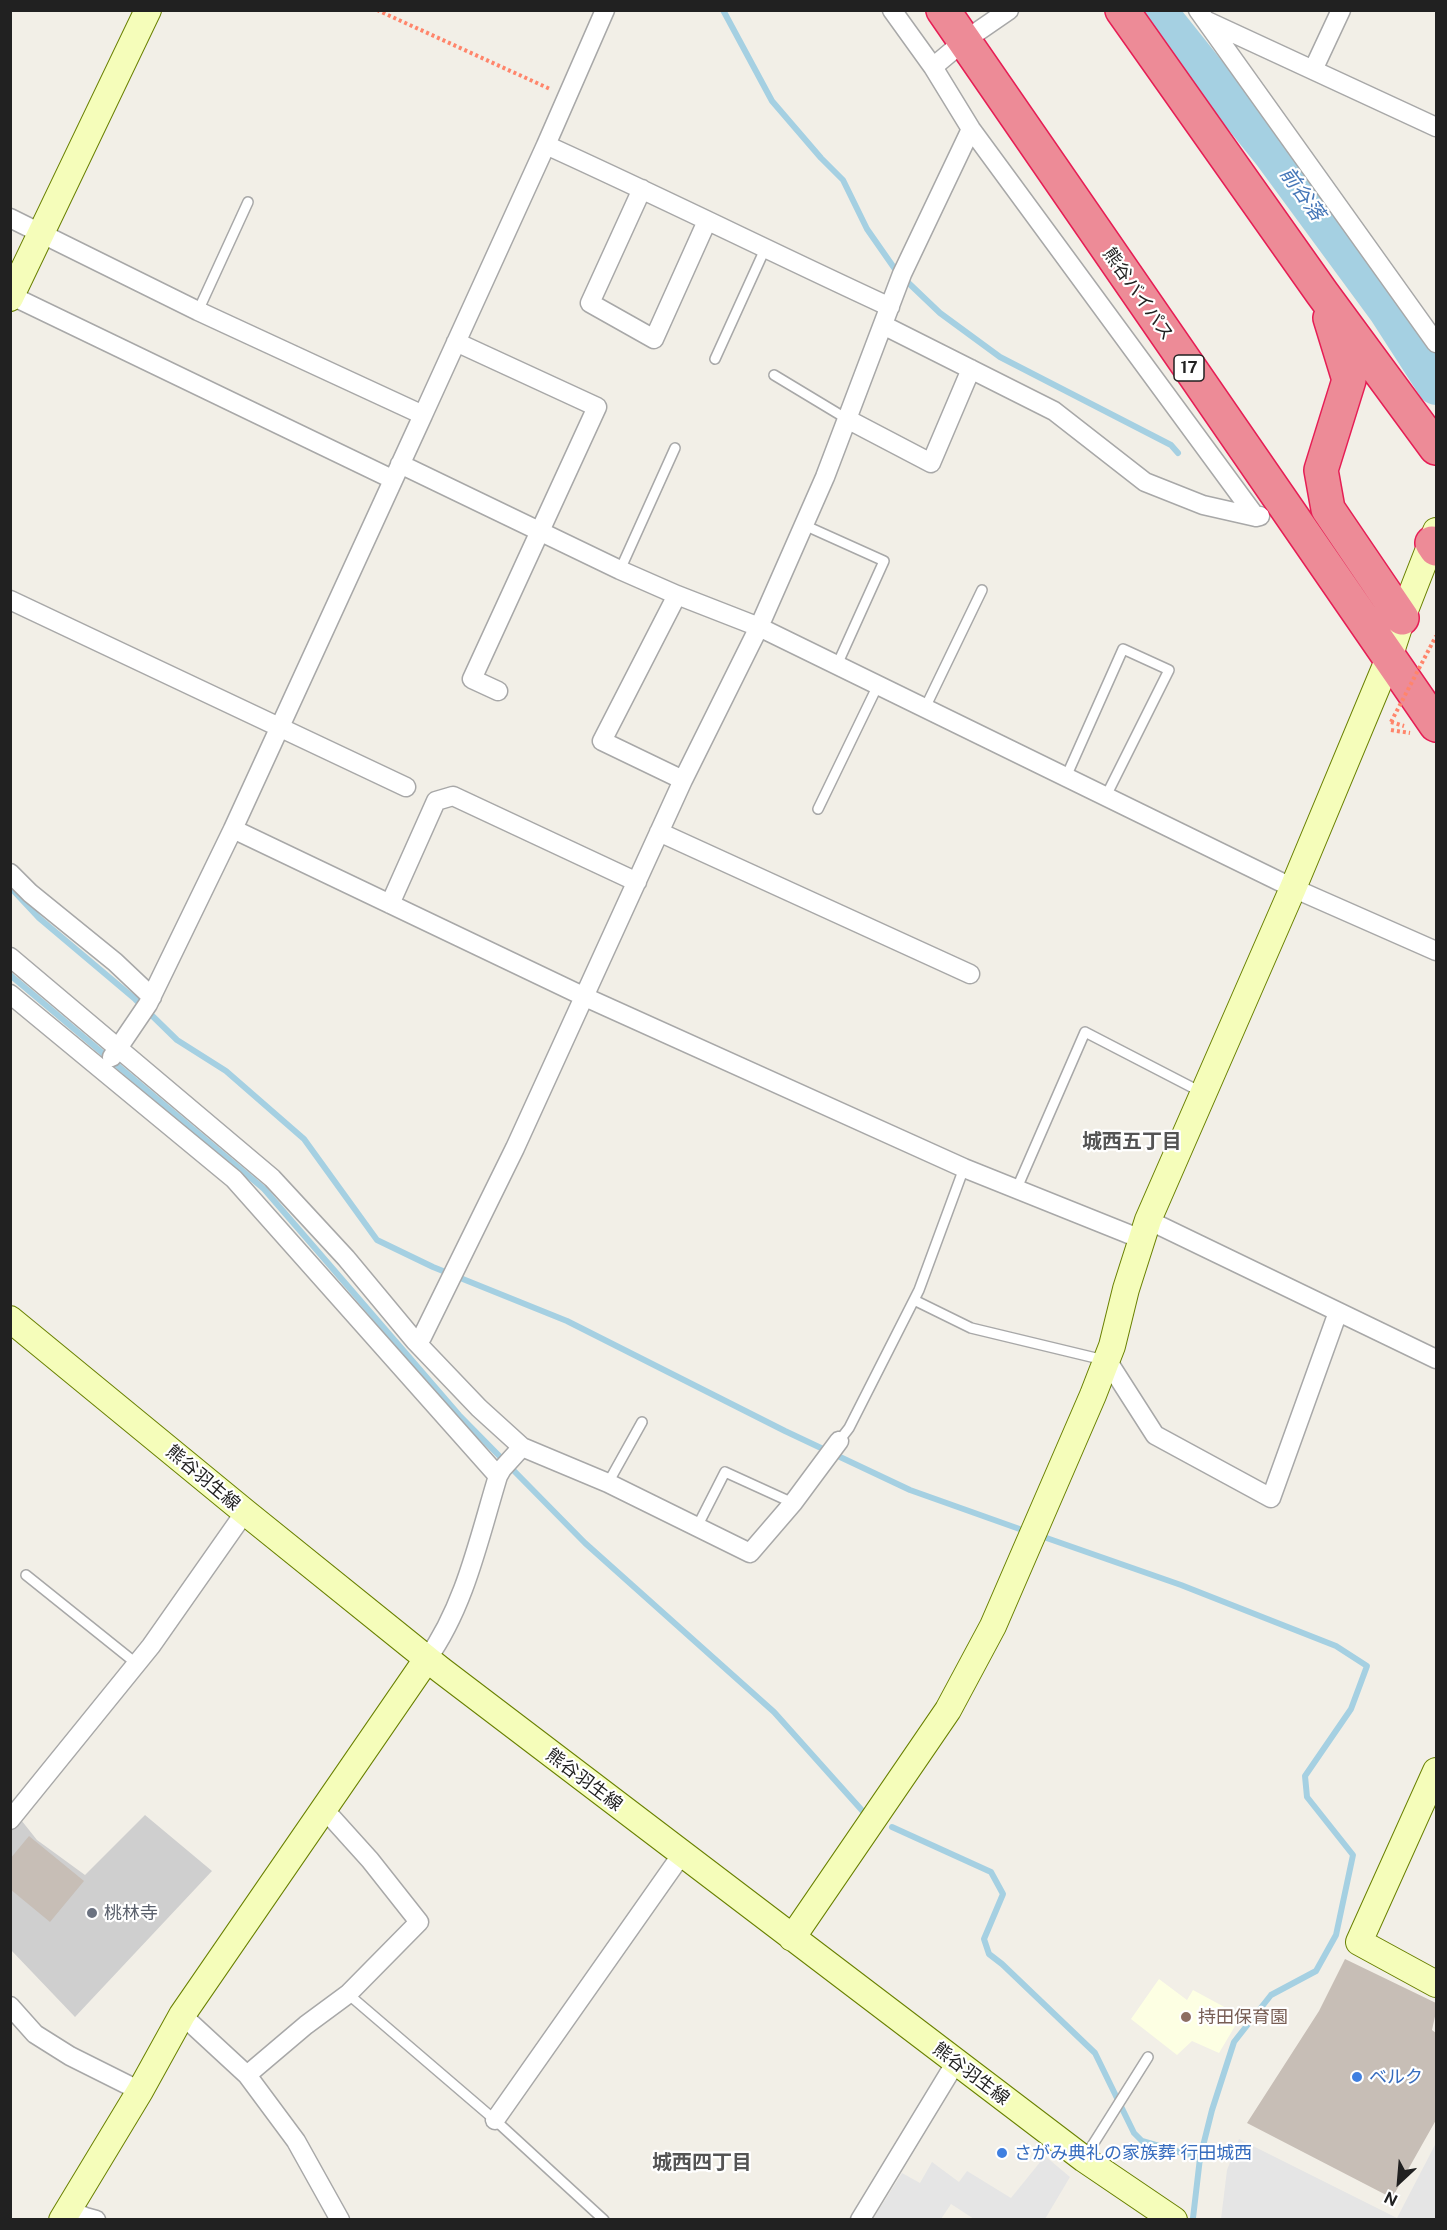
<!DOCTYPE html>
<html>
<head>
<meta charset="utf-8">
<style>
	body { margin:0 }
	#map { position:relative; width:1447px; height:2230px; overflow:hidden; background:#f2efe7; font-family:"Public Sans",sans-serif }
	canvas { display:block }
	.frame { position:absolute; inset:0; border:12px solid #212121; pointer-events:none }
	.north { position:absolute; left:1369px; top:2152px; width:60px; height:60px; -webkit-text-stroke:4px #fff; paint-order:stroke; rotate:206deg; font-size:16px; font-weight:700; line-height:24px; text-align:center; color:#212121 }
	.north::after { content:''; display:block; margin:auto; width:21px; height:27px; background:#212121; clip-path:polygon(50% 0,100% 100%,50% 72%,0 100%) }
</style>
</head>
<body>
<div id="map">
<canvas width="1447" height="2230"></canvas>
<div class="frame"></div>
<div class="north">N</div>
</div>
<script>
const g = document.querySelector('canvas').getContext('2d');
g.lineJoin = 'round';
function fill(path, color) {
  g.fillStyle = color;
  g.fill(path, 'evenodd');
}
function strokePath(path, color, width, dash) {
  g.strokeStyle = color;
  g.lineWidth = width;
  g.lineCap = dash ? 'butt' : 'round';
  g.setLineDash(dash || []);
  g.stroke(path);
}
function write(font, color, halo, rows, align = 'center') {
  g.font = font + ' "Public Sans","Noto Sans JP",sans-serif';
  g.lineWidth = 4.5;
  g.setLineDash([]);
  g.textBaseline = 'middle';
  g.strokeStyle = halo;
  g.fillStyle = color;
  for (const [text, x, y, turn = 0] of rows) {
    g.save();
    g.translate(x, y);
    g.rotate((+turn || 0) * Math.PI / 180);
    g.textAlign = isNaN(turn) ? turn : align;
    if (halo) g.strokeText(text, 0, 0);
    g.fillText(text, 0, 0);
    g.restore();
  }
}
fill(new Path2D(`
	M1159,1979L1187,2000L1193,1990L1241,2016L1219,2053L1192,2041L1177,2055L1131,2019Z`), '#fdffe3');
fill(new Path2D(`
	M10,1806L37,1840L85,1875L145,1815L212,1871L75,2017L11,1950Z`), '#cfcfcf');
fill(new Path2D(`
	M1239,2139L1397,2218L1436,2143V2219H1221L1227,2170Z
	M1045,2156L1070,2177L1045,2219H974L951,2204L941,2219H873L902,2173L920,2183L932,2162L959,2182L967,2171L1011,2198Z`), '#e5e5e5');
strokePath(new Path2D(`
	M723,10L772,101L821,158L843,180L867,229L897,272L940,313L1000,357L1171,445L1178,453
	M10,887L39,918L135,999L177,1040L226,1071L304,1139L377,1240L433,1267L567,1321L785,1431L910,1490L1028,1532
	M10,975L264,1189L459,1415L585,1543L774,1712L867,1816
	M1038,1535L1181,1585L1336,1646L1367,1666L1351,1709L1305,1776L1307,1797L1353,1855L1336,1935L1316,1971L1271,1995L1234,2042L1212,2110L1200,2158L1193,2218
	M892,1827L991,1872L1003,1894L984,1939L989,1954L1002,1964L1095,2053L1134,2133L1142,2141L1200,2158`), '#a5d0e2', 6);
strokePath(new Path2D(`
	M1157,10L1273,155L1387,310L1436,386`), '#a5d0e2', 38);
fill(new Path2D(`
	M29,1836L84,1881L50,1922L10,1889V1859Z
	M1345,1959L1436,2003V2012L1432,2030L1436,2033V2120L1392,2198L1247,2123L1319,2011Z`), '#c7beb6');
const lane = new Path2D(`
	M198,311L248,202
	M715,359L765,249
	M774,375L847,419
	M804,525L884,561L837,665
	M620,570L675,448
	M925,708L982,590
	M1066,777L1123,649L1169,670L1106,796
	M818,809L878,685
	M1017,1188L1085,1032L1201,1092
	M914,1300L971,1328L1104,1360
	M839,1441L849,1428L919,1290L964,1168
	M608,1483L642,1422
	M697,1527L725,1472L793,1503
	M26,1575L137,1664
	M348,1994L495,2120L604,2220
	M1085,2157L1148,2057`);
const street = new Path2D(`
	M892,10L933,67
	M1009,10L964,41L933,67L971,129L1256,517
	M1198,10L1436,343
	M1207,21L1436,127
	M1313,70L1341,10
	M546,145L605,10
	M642,189L590,303L654,339L707,221
	M10,218L198,311L423,415L233,829L585,997L964,1168L1141,1239
	M12,296L392,479
	M883,325L1054,411L1145,482L1203,505L1256,517L1260,516
	M456,342L597,407L472,679L498,691
	M423,415L546,145C661,197 775,254 890,307
	M847,419L931,463L971,369
	M400,464L620,570L677,595L759,627L1293,888L1436,951
	M677,595L602,741L683,780
	M10,600L406,787
	M659,832L970,974
	M10,873L30,893L115,962L152,997
	M390,904L436,801L453,796L637,882
	M10,957L272,1178L346,1258L415,1341L479,1408L522,1447L502,1469L498,1476C479,1538 465,1606 427,1659
	M10,994L234,1179L498,1476
	M112,1057L148,1004L233,829
	M1148,1220L1436,1359
	M415,1341L422,1337L515,1148L683,780L759,627L825,477L902,274L971,129
	M1107,1360L1155,1435L1271,1498L1338,1312
	M522,1447L608,1483L750,1553L793,1503L839,1441
	M10,1820L151,1646L245,1512
	M10,2006L35,2034L70,2056L140,2091
	M182,2015L247,2075L296,2141L340,2220
	M247,2075L306,2025L348,1994L419,1922L370,1860L324,1809
	M495,2120L682,1854
	M69,2209L85,2217L96,2220
	M860,2220L956,2062`);
const secondary = new Path2D(`
	M10,298L148,10
	M10,1319L245,1512L441,1670L1084,2159L1174,2220
	M1436,1771L1359,1942L1436,1984
	M792,1938L948,1710L993,1626L1093,1395L1112,1346L1126,1289L1148,1220L1293,888L1389,658L1402,618L1436,531
	M62,2220L140,2091L182,2015L427,1659`);
const highway = new Path2D(`
	M943,10L1436,725
	M1122,10L1322,293L1436,448
	M1330,318L1349,380L1321,470L1328,509L1402,618
	M1432,543L1436,549`);
strokePath(lane, '#a8a8a8', 12);
strokePath(street, '#a8a8a8', 21);
strokePath(secondary, '#698000', 28);
strokePath(highway, '#e61e55', 36);
strokePath(new Path2D(`
	M377,10L550,89
	M1391,722L1404,726
	M1391,730L1410,733`), '#ff856b', 4, [3, 3]);
strokePath(lane, '#fff', 9);
strokePath(street, '#fff', 18);
strokePath(secondary, '#f5fdba', 26);
strokePath(highway, '#ed8b97', 33);
strokePath(new Path2D(`
	M1391,722L1436,636`), '#ff856b', 4, [3, 3]);
for (const [x, y, r, color] of [
	[92,1913,6,"#6b7280"],
	[1186,2017,6,"#8d6e63"],
	[1357,2077,6,"#3f7fe0"],
	[1002,2153,6,"#3f7fe0"]
]) {
  const dot = new Path2D();
  dot.arc(x, y, r, 0, 2 * Math.PI);
  g.fillStyle = color;
  g.fill(dot);
  strokePath(dot, '#fff', 2);
}
for (const [x, y, w] of [
	[1189,368,30]
]) {
  const box = new Path2D();
  box.roundRect(x - w / 2, y - 13, w, 26, 4.5);
  g.fillStyle = '#fff';
  g.fill(box);
  strokePath(box, '#212121', 1.5);
}
write('bold 16px', '#212121', null, [
	["17",1189,368]
]);
write('18px', '#212121', '#fff', [
	["熊谷バイパス",1138,294,55],
	["熊谷羽生線",203,1478,40],
	["熊谷羽生線",584,1780,37],
	["熊谷羽生線",971,2074,37]
]);
write('18px', '#5b616d', '#fff', [
	["桃林寺",104,1913]
], 'left');
write('18px', '#785e54', '#fff', [
	["持田保育園",1198,2017]
], 'left');
write('18px', '#366cbe', '#fff', [
	["ベルク",1369,2077],
	["さがみ典礼の家族葬 行田城西",1014,2153]
], 'left');
write('italic 20px', '#4677b8', '#fff', [
	["前谷落",1302,194,54]
]);
write('bold 20px', '#545454', '#fff', [
	["城西五丁目",1132,1142],
	["城西四丁目",702,2163]
]);
</script>
</body>
</html>
